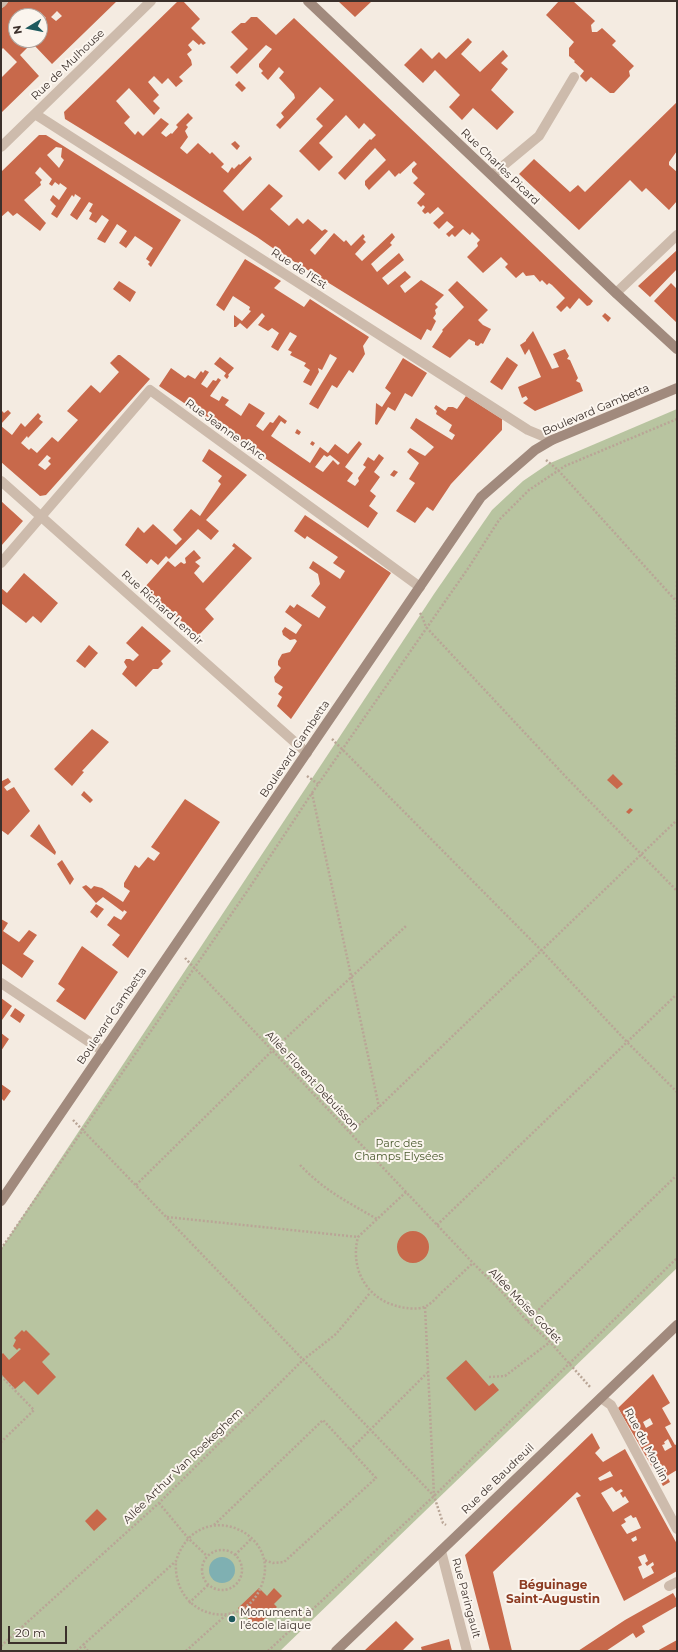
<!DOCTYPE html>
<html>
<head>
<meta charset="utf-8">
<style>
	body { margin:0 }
	#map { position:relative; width:678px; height:1652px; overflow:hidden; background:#f4ebe1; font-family:Montserrat,sans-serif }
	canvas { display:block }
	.frame { position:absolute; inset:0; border:2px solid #3b302b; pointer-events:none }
	.north { position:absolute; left:8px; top:8px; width:40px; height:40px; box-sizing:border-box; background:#fbf5ee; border:1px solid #aea6a0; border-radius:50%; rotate:260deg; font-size:11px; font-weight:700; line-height:16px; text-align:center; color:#3b302b }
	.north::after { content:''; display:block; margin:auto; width:14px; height:18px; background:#1f5a5e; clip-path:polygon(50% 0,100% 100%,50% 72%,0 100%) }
	.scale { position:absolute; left:8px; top:1626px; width:59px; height:18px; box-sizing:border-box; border:2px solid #3b302b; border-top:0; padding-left:5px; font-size:12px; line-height:14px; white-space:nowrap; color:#3b302b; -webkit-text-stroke:3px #fbf5ee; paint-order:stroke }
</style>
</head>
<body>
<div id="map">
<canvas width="678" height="1652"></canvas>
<div class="frame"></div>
<div class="north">N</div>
<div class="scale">20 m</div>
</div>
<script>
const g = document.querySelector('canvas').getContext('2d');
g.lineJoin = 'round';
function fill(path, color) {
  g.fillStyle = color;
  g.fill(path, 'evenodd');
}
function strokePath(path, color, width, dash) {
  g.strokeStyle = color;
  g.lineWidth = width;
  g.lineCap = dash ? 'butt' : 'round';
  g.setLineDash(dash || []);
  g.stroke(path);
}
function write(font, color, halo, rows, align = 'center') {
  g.font = font + ' Montserrat,sans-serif';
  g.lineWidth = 4;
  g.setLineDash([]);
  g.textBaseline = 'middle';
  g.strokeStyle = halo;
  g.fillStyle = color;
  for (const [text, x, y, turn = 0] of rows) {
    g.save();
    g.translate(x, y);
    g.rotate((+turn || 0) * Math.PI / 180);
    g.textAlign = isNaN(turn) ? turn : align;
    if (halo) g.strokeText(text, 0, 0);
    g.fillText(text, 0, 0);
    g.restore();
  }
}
fill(new Path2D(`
	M677,409V1268L280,1651H1V1249L434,594L492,510L523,481L548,464Z`), '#b8c4a0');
fill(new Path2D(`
	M209 1570a13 13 0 1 1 26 0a13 13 0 1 1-26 0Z`), '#7fb0b2');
fill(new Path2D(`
	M9,1H117L52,64L34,45L40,40V27L44,23L43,20L46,18L40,12L36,16H16V40H29L32,43L20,55L39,76L1,113V78L17,62L3,48L1,50V9ZM57,11L62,16L56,21L51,17Z
	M178,1H183L200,19L191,28L206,43L203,45L201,43L199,45L193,40L188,45L192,50L187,54L191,60L192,65L179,77L183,81L176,87L168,78L162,84L154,76L148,82L159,95L153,101L160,108L154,115L129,88L116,101L130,117L124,123L135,135L138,131L143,136L161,118L169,124L161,133L166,137L171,133L172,134L178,127L176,125L188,113L193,118L186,125L188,127L185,131L188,137L180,148L187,154L198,143L210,154L212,152L224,164L221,167L228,173L232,167L234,169L239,164L240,165L250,156L252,159L223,191L243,211L269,184L283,196L270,209L289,226L297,218L303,224L308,219L322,231L325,229L328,231L310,250L315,255L334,233L344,242L346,240L351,246L363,234L365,237L363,239L366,242L355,254L362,261L392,233L395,237L390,243L392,245L371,264L377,272L399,253L404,260L382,278L388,285L405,271L411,277L400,286L405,293L421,280L444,295L435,304L438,307L435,310L436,314L433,318L436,321L431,331L427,329L421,340L277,251L257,237L65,119L64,112Z
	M338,1H372L355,17Z
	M559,1H573L595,21L591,25L592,32H597L602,28L616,41L612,45L634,66L629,71L630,76L614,93H610L591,77L586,82L580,76L584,71L574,62L575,61L569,56V48L574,42L546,15Z
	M251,17H257L276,35L294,18L593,301L590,305L587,306L579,298L570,309L567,306L561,312L556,307L565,298L552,285L549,283L547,285L542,280L540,282L534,275L526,276L523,272L516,278L505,267L508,264L501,257L483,273L467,257L478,246L477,243L480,240L472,232L470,235L463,229L455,237L452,234L449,237L446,234L454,227L447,221L439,229L433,223L444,213L438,207L430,214L428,212L425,214L422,211L425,207L423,205L421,207L417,203L425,194L413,183L418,178L412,172V169L417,164L414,161L400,174L399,173L395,177L389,170L369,190L365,185V181L386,160L375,148L345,180L338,173L370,139L371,140L376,135L364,123L359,129L346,115L319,143L333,157L319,171L299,151L323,126L316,119L334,100L320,87L280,129L276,125L284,117L281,113L295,98L294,94L279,78L284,72L279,67L268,80L261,73L263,71L259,67V64L272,49L266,45L237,74L230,67L248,49L231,32L241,23H245Z
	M468,38L472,42L461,54L480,72L503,50L508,56L501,63L508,69L491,90L514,112L497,130L473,108L462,120L449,107L460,95L435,70L423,83L404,65L421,48L432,59L439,52L446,59Z
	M239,81L246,88L242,92L235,85Z
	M677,102V151L669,162V165L677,172V201L669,210L646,188L642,192L630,180L579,230L519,174L534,159L570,192L578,185L585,192Z
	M39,135H46L181,220L151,267L148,264L150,262L146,259L153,248L135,236L126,248L119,243L127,231L117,224L105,243L97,239L109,220L102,215L96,223L89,219L92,213L89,211L93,204L89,202L77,220L70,215L81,198L75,194L74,197L72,195L57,218L51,214L56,206L50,200L53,195L59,200L67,188L60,183L59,185L55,182L52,186L49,184L52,179L40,167L35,173L42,180L40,182L41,185L24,200L46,223L40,231L17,213L13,216L8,211L1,217V172ZM56,147L62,148L61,157L64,160L59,168L47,155Z
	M235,141L240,146L237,150L231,144Z
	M677,250V269L650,297L638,286Z
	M245,259L281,281L274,288L304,307L310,299L369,337L363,346L365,354L353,373L349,370L337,388L332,385L318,409L309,404L337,358L330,354L322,370L318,368L319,372L311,386L303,382L310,370L304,366L306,363L290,355L292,352L288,350L297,336L290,332L278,351L271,347L279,333L272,328L268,331L258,325L265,316L262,313L247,329L240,323L236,327H234V315L242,321L251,311L249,310L250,307L233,296L224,311L216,305Z
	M119,281L136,292L130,302L113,289Z
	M457,281L488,310L478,320L483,325L491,329L483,344L481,343L478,346L475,345V342L469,339L450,358L432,347L443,331L442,330L464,307L448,290Z
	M671,283L677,289V323L654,301Z
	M605,313L611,318L608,322L602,316Z
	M533,331L552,369L559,367L553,354L565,349L569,356L567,359L570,360L578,378L576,381L580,383L583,391L535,411L523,403L528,399L526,396L522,398L518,387L541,377L529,349L525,355L520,345L526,341V340Z
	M118,355H120L150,379L46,495L40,496L1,462V426L12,435L21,423L25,427L38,413L41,416L39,419L43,422L28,438L27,436L21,443L29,450L31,448L37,453L52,437L58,442L78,420L67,411L91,385L100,393L119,372L110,363ZM47,455L51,458L48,461L51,464L45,470L38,465Z
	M220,357L234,368L228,375L229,376L227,379L224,376L226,373L214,364Z
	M507,357L518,365L502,390L490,382Z
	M403,358L427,373L412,397L405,393L395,411L388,407L377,425L375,424L376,403L382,407L391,393L385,388Z
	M171,368L185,378L188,375L195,379L201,371L203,373L205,370L209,372L201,384L207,388L213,380L216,381L218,378L221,380L210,396L219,401L222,396L229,400L225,405L241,416L249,403L265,413L256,426L263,431L270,422L273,423L279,415L287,421L285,424L281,421L271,436L310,463L320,447L328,453L335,444L348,454L359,441L362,444L345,467L353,473L347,481L355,486L359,481L358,478L366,467L363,465L368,457L374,461L379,454L384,458L374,472L380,477L370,491L376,496L369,506L378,513L368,528L159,386ZM324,455L327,457L330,455L340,463L338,465L333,460L323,472L315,467Z
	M466,396L502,419V430L451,484L433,511L427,507L415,523L396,511L415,483L409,479L419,463L407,452L410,448L425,456L434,447L410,428L416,418L452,440L455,435L449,431L452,425L436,414L437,411L434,408L436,405L445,411L448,407H453L457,409Z
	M8,410L11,413L1,424V412L2,411L4,413Z
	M297,429L301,432L299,435L295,433Z
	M312,441L315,443L313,446L310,444Z
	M209,449L247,475L206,520L219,531L211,540L198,529L169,559L166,556L158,565L151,559L147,564L125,545L138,527L144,533L153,524L176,545L182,539L173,530L191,509L200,516L221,484L218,481L222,476L202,461Z
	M394,470L398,472L394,477L390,475Z
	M1,501L23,521L1,546Z
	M305,515L391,573L291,719L277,706L282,697L278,694L283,687L275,682L274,677L281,668L278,665V661L282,654L290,652L297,641L295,639L290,640L283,635L282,631L285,627L296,634L302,625L285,612L290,605L294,608L297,604L319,618L326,607L311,596L320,584L318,574L309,568L313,561L340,579L345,571L333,563L338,557L307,536L305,539L294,531Z
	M234,543L252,558L205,609L214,619L198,636L144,588L168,561L175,567L181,562L184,564L186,563L185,558L194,550L201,558L195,562L200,566L194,573L203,583L235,548L232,546Z
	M24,573L58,603L41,623L33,616L26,623L1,603V588L7,593Z
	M142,626L171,651L161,661L163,664L158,669H153L136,687L122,674L127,667L124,662L126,659H130L133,661L139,655L126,643Z
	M89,645L98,653L85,668L76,661Z
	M92,729L109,742L82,771L84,772L72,786L54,769Z
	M613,774L623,784L617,789L607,780Z
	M8,778L11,782L4,787L7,791L14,787L30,811L8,835L1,830V779L2,781Z
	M84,791L93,800L90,803L81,795Z
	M185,799L220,822L128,958L112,945L120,935L107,925L114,916L121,920L127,912L124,910L123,912L103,897L96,903L82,887L86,885L91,889L94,886L102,888L123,902L130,891L124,887V883L135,865L139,868L148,857L154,861L160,853L151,847Z
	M630,808L633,810L629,814L626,812Z
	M39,824L56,852L55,855L30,836Z
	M62,860L74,879L70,885L57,864Z
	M96,904L104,909L97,918L90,912Z
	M1,919L8,923L3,931L19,942L29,930L37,935L23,954L34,961L22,978L1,963Z
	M82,946L118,972L85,1020L56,1001L65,989L58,984Z
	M1,998L12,1006L2,1020L1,1019Z
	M15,1008L25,1015L20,1023L10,1016Z
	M1,1033L9,1039L1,1051Z
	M1,1084L11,1091L4,1101L1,1098Z
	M397 1247a16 16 0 1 1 32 0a16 16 0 1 1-32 0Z
	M22,1330L24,1332L26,1330L50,1354L42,1362L56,1377L38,1395L24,1381L15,1389L1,1374V1355L3,1353L9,1360L21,1349L19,1348L17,1350L13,1346L16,1340L14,1338Z
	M466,1360L489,1386L493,1383L499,1390L475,1411L446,1378Z
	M653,1374L670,1403L662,1408L671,1424L665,1427L675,1445L677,1444V1470L667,1476L670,1482L663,1486L618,1408ZM650,1418L653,1424L646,1428L643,1422ZM668,1439L672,1447L665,1451L662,1445L665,1444L664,1442Z
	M592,1433L600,1448L595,1453L603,1462L625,1449L677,1544V1571L624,1601L576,1498L581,1496L577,1492L493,1572L512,1651H490L465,1555ZM610,1471L613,1476L600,1481L598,1478ZM612,1487L616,1492L621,1489L623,1491L620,1493L623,1498L625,1496L629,1502L613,1512L601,1493ZM631,1515L633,1518L636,1517L641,1528L627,1534L621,1525L626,1522L624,1519ZM636,1536L637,1540L633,1542L631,1539ZM645,1554L648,1561L645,1563L647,1566L653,1562L654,1565L651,1567L654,1573L643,1579L638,1567L642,1565L638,1557Z
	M97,1509L107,1519L94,1531L85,1521Z
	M259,1588L267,1596L274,1588L282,1596L274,1604L277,1607L256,1627L244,1614L240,1615L239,1613L240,1610L238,1608Z
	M673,1593L677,1600V1606L642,1626L645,1632L636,1638L633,1633L606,1651H578L625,1620Z
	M396,1621L414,1639L402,1651H364Z
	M449,1639L452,1651H422L421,1647Z
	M677,1640V1651H657Z`), '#c8694b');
strokePath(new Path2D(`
	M546,460L558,470L677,602
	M677,581V777
	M420,613L422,616L426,627L566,777L677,891
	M332,739L541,950L627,1042L677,1092
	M307,776L318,784
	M312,793L379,1107
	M185,958L473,1263L503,1293L527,1321L550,1342L591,1388
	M73,1120L434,1496L443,1523L446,1525
	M350,1133L379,1107L677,820
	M300,1165C325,1191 346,1201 377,1219
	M136,1185L272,1051L406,926
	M406,1192L358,1237C349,1272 370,1304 407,1308C413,1309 423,1309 428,1305C433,1302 437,1297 441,1293C452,1283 462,1273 473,1263
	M167,1217L358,1237
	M437,1225L677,994
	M1,1249L248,890L312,793L469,567L499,520L529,490L565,466L677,419
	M425,1307L434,1495
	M527,1321L677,1175
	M1,1376L34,1410L1,1442
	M489,1377L505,1376L550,1342
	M350,1450L427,1373
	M159,1503L188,1538L207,1556
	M214,1525L323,1420L376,1478L284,1562L273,1563L264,1560
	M202 1570a20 20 0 1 1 40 0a20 20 0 1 1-40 0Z
	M235,1555L252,1538
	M189,1603L208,1585
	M1,1646L159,1503L303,1360L336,1334L370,1293
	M77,1651L83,1645
	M88,1651L83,1645L176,1561C197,1495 282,1531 262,1584C245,1634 172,1620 176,1561
	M186,1651L226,1615
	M268,1651L434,1496L677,1258`), '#b9a596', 2.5, [2, 2]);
strokePath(new Path2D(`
	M1,3L3,1
	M492,175L539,136L574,77
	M616,293L677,235`), '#cdbbac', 10);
strokePath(new Path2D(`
	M35,114L528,430L552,440
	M1,147L151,1
	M1,481L307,753
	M1,563L150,390L420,587
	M1,983L103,1051
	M601,1398L611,1405L677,1529
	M441,1551L467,1651
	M669,1586L677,1582`), '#cdbbac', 10);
strokePath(new Path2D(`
	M308,1L616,293L677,349
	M1,1201L481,497L535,450L552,440L677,388
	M336,1651L677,1325`), '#a18a7d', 10);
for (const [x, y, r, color] of [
	[232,1619,4,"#1f5a5e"]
]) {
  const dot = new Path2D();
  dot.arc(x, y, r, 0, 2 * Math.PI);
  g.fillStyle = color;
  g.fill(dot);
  strokePath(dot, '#fbf5ee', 1.5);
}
write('11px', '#3b302b', '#fbf5ee', [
	["Rue de Mulhouse",68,65,-44],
	["Rue Charles Picard",500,167,44],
	["Rue de l'Est",299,269,33],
	["Boulevard Gambetta",596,410,-23],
	["Rue Jeanne d'Arc",225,430,36],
	["Rue Richard Lenoir",162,608,42],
	["Boulevard Gambetta",295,749,-56],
	["Boulevard Gambetta",112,1016,-56],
	["Allée Florent Debuisson",312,1081,47],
	["Allée Moïse Godet",525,1306,46],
	["Rue du Moulin",646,1445,62],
	["Allée Arthur Van Roekeghem",183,1466,-44],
	["Rue de Baudreuil",498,1479,-44],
	["Rue Paringault",466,1598,75]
]);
write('11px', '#4a5a2e', '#fbf5ee', [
	["Parc des",399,1144],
	["Champs Elysées",399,1157]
]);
write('11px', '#3b302b', '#fbf5ee', [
	["Monument à",240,1613],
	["l'école laïque",240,1626]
], 'left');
write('bold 12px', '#8c3b22', '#fbf5ee', [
	["Béguinage",553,1585],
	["Saint-Augustin",553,1599]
]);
</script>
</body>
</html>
